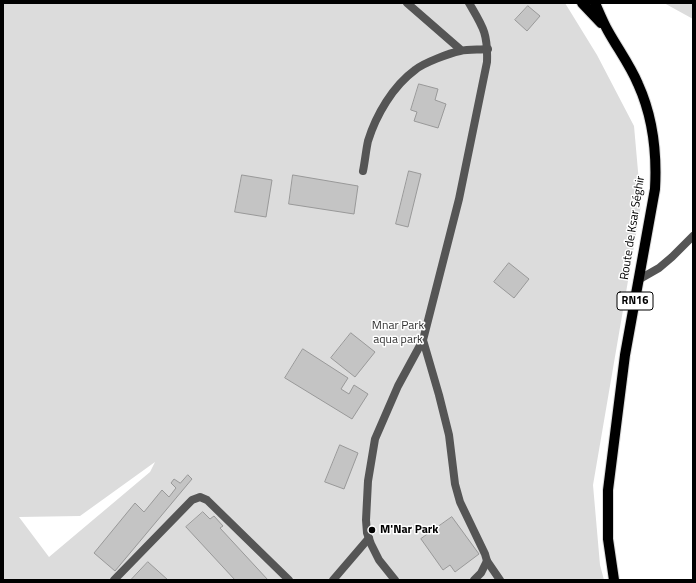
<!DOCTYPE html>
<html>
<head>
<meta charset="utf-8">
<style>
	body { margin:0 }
	#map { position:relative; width:696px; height:583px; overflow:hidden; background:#fff; font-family:"Titillium Web",sans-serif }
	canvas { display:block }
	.frame { position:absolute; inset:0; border:4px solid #000; pointer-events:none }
</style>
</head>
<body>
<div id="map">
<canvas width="696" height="583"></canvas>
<div class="frame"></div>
</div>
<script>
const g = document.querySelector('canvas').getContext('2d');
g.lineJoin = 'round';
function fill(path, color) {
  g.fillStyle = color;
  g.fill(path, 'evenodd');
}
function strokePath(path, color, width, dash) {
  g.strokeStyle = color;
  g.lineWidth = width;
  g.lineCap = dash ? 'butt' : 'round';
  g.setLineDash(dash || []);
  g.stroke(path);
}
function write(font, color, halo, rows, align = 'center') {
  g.font = font + ' "Titillium Web",sans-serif';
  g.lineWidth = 3;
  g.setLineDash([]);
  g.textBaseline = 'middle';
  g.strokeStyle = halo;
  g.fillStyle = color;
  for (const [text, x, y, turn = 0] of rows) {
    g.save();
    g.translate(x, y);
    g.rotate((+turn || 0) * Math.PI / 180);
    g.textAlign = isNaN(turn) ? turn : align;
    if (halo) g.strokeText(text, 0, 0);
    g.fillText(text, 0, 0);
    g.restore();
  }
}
fill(new Path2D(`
	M3,3H565L597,55L634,126L641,205L593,485L600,565L604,580H3ZM155,462L150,472L49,557L19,517L80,516Z
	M664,3H693V19Z`), '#dcdcdc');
const building = new Path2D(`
	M528,6L540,16L527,31L515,20Z
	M419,84L438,89L435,100L446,104L438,128L414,121L417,112L411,110Z
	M409,171L421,174L408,227L396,224Z
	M242,175L272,180L266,217L235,212Z
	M293,175L358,186L354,214L289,204Z
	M509,263L529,279L514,298L494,282Z
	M351,333L375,352L355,377L331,358Z
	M303,349L348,378L341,389L349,394L354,385L368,394L352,419L285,378Z
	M340,445L358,453L344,489L325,482Z
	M188,475L192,479L115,571L94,553L135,503L144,512L162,490L169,497L176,488L171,483L174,479L180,483Z
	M203,512L210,519L214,516L223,526L220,528L268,580H235L186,527Z
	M452,517L479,554L455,572L450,565L443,570L421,539Z
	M148,562L168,580H131Z`);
fill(building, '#c4c4c4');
strokePath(building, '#999', 1);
const primary = new Path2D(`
	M582,3L601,23
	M595,3C599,12 603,22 608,31C618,49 630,65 638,84C653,117 657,154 655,189L625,355L608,490V539L614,580`);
strokePath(primary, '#dbdbdb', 12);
strokePath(new Path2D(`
	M407,3L461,50
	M363,171C365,161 366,150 368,141C376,115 393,86 415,70C423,63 450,53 460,51C469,49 479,50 488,49
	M487,561L500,580
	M114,580L192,500L200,497L207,500L289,580
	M333,580L369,538`), '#555', 8);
strokePath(new Path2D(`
	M638,280L659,268L672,257L693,236
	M423,340L439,395L449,435L455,484L460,502L485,554L487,561L481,573L474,580
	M395,580L379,560L371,544L367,533L366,520L368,481L375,439L398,386L423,340L459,199L487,62C488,33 483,27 469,3`), '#555', 8);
strokePath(primary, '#000', 10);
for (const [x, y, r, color] of [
	[372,530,4,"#000"]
]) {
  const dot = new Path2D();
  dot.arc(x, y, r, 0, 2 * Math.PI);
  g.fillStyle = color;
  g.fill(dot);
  strokePath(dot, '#fff', 1.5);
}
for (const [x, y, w] of [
	[635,301,36]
]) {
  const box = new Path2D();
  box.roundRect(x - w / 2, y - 9, w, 18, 3);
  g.fillStyle = '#fff';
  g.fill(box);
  strokePath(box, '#000', 1);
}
write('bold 11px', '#000', null, [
	["RN16",635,301]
]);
write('12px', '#000', '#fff', [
	["Route de Ksar Séghir",633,228,-81]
]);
write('12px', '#333', '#fff', [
	["Mnar Park",398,326],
	["aqua park",398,340]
]);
write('bold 12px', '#000', '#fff', [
	["M'Nar Park",380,530]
], 'left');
</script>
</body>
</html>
